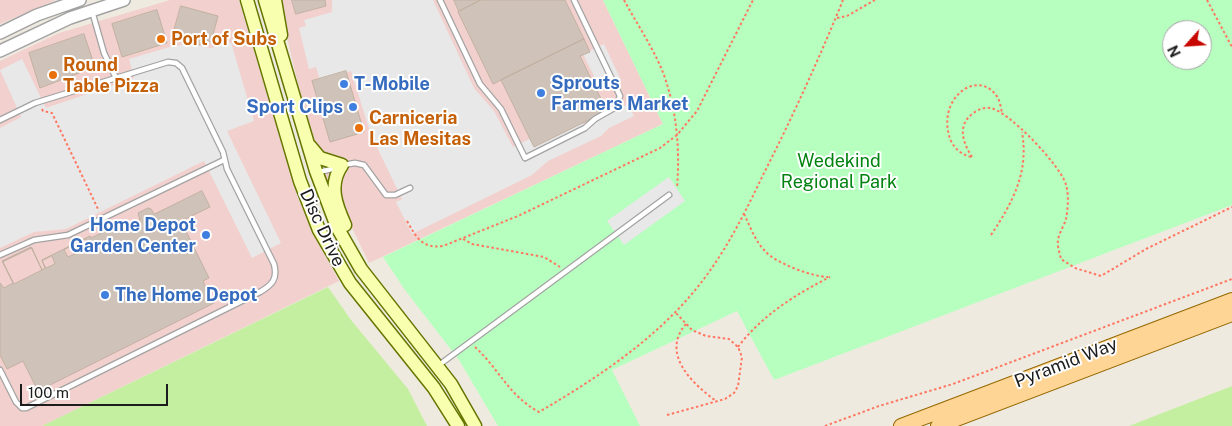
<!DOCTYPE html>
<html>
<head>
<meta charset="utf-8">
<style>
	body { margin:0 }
	#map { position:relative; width:1232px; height:426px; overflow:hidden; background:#efeae0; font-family:"Public Sans",sans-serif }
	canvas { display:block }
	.north { position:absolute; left:1162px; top:20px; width:50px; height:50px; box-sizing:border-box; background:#fff; border:1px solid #a4a4a4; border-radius:50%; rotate:244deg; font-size:14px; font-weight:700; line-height:20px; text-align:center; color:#1c1c1c }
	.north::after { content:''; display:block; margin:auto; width:18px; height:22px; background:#c80700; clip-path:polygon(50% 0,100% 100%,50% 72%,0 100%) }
	.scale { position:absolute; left:20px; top:384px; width:148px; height:22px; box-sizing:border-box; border:2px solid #1c1c1c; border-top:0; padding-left:6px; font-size:15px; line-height:18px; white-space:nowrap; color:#1c1c1c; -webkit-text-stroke:4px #fff; paint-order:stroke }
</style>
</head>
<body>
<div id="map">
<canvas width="1232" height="426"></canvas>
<div class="north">N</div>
<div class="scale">100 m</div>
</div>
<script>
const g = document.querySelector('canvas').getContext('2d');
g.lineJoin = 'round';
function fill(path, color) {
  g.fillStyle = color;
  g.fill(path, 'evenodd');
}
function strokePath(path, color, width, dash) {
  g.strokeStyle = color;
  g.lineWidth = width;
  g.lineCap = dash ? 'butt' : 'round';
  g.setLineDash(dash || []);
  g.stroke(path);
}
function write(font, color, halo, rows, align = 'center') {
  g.font = font + ' "Public Sans",sans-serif';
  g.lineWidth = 4;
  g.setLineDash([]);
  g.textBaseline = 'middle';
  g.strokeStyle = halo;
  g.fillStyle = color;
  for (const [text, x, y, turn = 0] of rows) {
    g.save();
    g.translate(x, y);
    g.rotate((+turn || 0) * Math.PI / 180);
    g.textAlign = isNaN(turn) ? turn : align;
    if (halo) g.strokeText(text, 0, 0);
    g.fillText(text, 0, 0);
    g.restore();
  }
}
fill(new Path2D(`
	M0,0H56L0,24Z
	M170,0H239L298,198L317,241L339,281L42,426H0V61L59,33Z
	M278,0H603L663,124L369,263L338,199L327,184L299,88Z`), '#f2d0cd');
fill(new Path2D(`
	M328,287L351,320L408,389L427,426H42Z
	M1232,385V426H1129L1232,386Z`), '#c4efa0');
fill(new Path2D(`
	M603,0H1232V205L774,380L737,311L612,370L640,426H498L459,360L405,290L383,257L663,124ZM1172,30H1202V60H1172Z`), '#b7ffbf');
fill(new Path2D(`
	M332,0H433L474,88L494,111L513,147L579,115L585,127L628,104L634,116L609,128L601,136L548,161L532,175L412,234L396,202L402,199L371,135L351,71L320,80L316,67L309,69L299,28L306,26L304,20L332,12Z
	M231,42L254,121L227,131L281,243L252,258L204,161L66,229L34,232L0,248V128L21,117L0,70L22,59L46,108L134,78L129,59L173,46L188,44L211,48Z
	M604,44L621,80L601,90L583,54Z
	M669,177L685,201L624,245L607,221Z`), '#e8e8e8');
const building = new Path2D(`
	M292,0H325L326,6L296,14Z
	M454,0H481L459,11Z
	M481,0H565L584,39L493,84L458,12Z
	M181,6L218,16L211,42L202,39L200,45L172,38Z
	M157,10L167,43L122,57L112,24Z
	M84,34L95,67L40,88L29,53Z
	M584,39L590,52L580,56L607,111L534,147L501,80Z
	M346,71L364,132L330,142L312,81Z
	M202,191L210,207L181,221L209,278L203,281L214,303L38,391L23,361L7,369L0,355V283L4,288L13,283L2,261L31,247L42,270L45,268L42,260L90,236L91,238L124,222L126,227L140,220L138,213L148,208L151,209L154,214Z
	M86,239L90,247L68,257L64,250Z
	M32,248L42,270L14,284L3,262Z
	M52,256L55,264L46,268L42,261Z`);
fill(building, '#cfc3b9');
strokePath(building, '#c2b1a1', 1);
const service = new Path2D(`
	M440,0L480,84L501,109L525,158L585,128L595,119L616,107L620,96L574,0
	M92,11L104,53L116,78
	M0,120L35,103L168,62L176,63L182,68L223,152L227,169L274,264C278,279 272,285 260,292L26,408H22L16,402L0,370
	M343,165L355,163L364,165L386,195H395L410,188
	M319,172L336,168
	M0,255L34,240L68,235L224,160
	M439,365L669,195`);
const tertiary = new Path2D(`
	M0,33L37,15L80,0
	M0,51L70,18L124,0`);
const secondary = new Path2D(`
	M247,0L300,181L319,230L350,283L434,388L458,426
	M265,0L316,171L337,227L361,269L451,384L475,426
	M275,0L281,35
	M310,146L320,158L342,165C328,185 336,205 345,225`);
const primary = new Path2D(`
	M901,426L1232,300
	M938,426L1232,314`);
strokePath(service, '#a3a3a3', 7);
strokePath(tertiary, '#a3a3a3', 14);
strokePath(secondary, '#657600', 15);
strokePath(primary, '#946800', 16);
strokePath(new Path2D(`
	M624,0C637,24 654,49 664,75C677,112 680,149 677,188
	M1207,0L1232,47
	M837,18L847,16L875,0
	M42,109L43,111L52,113L99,211
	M971,157C962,155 955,149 951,141C934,99 979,66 998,98C1000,102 1001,108 1002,113
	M972,157C963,143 957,126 972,114C977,110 983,107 990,108C1008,110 1062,167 1066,185C1069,195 1068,208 1066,219C1064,226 1059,233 1058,240C1057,246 1060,254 1061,259L1075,268L1101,276L1146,249L1232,207
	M744,214C750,226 755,241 765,251C775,263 813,277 828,277
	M407,221C416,237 422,249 443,246L518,216L660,148L677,135L697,111L753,0
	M991,235C1013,202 1029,172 1022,132
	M463,239L472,244L544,257L560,267
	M686,324C660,354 693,384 716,401
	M475,347C500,370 508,395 539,412C594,380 650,343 691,295C722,259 743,217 763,175C792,118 819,59 843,0
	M738,347C761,316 796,294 830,277
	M667,415L725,399L734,393L738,386L742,357L738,347L729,339L706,336L692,330L675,312
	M825,426L879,406L953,384L1232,279`), '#ff7761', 2, [2.5, 2.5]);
strokePath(service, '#fff', 4.5);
strokePath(tertiary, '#fff', 11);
strokePath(secondary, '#f8ffae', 12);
strokePath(primary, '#ffd595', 14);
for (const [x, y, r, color] of [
	[161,39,5,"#e8710a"],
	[53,75,5,"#e8710a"],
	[344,84,5,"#3f7fe0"],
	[541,93,5,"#3f7fe0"],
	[353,107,5,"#3f7fe0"],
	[359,128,5,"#e8710a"],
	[206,235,5,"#3f7fe0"],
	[105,295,5,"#3f7fe0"]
]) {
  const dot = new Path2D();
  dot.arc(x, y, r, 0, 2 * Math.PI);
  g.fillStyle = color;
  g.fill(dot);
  strokePath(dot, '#fff', 2);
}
write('bold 18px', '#c56008', '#fff', [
	["Port of Subs",171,39],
	["Round",63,65],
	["Table Pizza",63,86],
	["Carniceria",369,118],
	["Las Mesitas",369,139]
], 'left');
write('bold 18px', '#366cbe', '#fff', [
	["Sprouts",551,83],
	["Farmers Market",551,104],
	["T-Mobile",354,84],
	["Sport Clips",343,107,"right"],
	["Home Depot",196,225,"right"],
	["Garden Center",196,246,"right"],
	["The Home Depot",115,295]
], 'left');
write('18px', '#008310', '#fff', [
	["Wedekind",839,161],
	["Regional Park",839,182]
]);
write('18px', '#1c1c1c', '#fff', [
	["Disc Drive",322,228,65],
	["Pyramid Way",1066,363,-21]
]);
</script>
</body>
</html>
